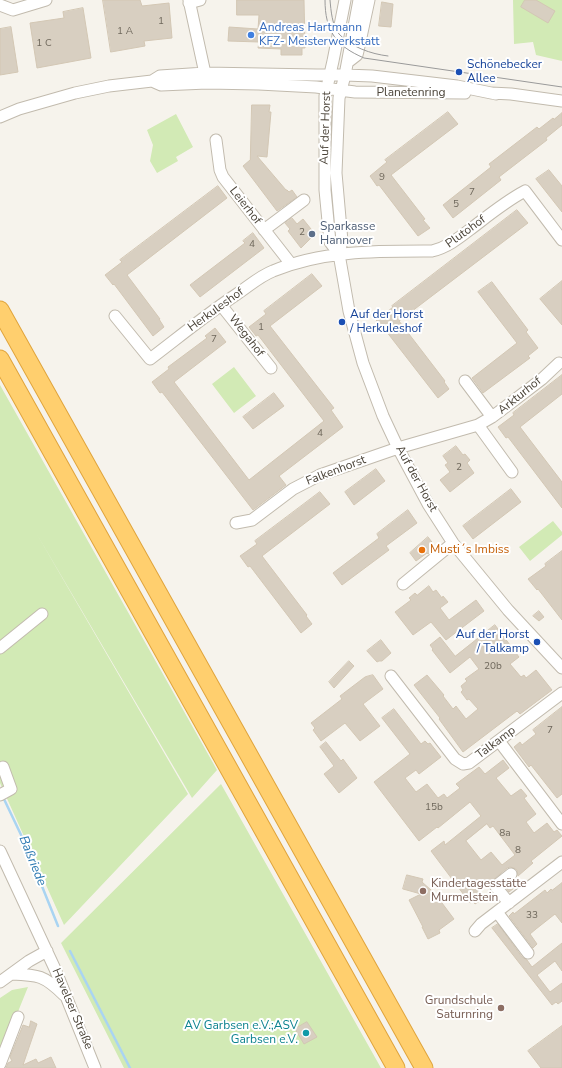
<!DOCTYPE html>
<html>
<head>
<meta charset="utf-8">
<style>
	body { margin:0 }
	canvas { display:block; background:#f6f3ec }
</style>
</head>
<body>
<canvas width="562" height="1068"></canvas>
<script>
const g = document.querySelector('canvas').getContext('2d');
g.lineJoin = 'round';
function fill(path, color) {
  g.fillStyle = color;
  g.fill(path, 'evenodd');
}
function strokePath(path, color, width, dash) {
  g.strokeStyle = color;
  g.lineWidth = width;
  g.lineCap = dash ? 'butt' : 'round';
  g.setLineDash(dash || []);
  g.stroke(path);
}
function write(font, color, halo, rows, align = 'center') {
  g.font = font + ' "Nunito Sans",sans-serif';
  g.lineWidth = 4;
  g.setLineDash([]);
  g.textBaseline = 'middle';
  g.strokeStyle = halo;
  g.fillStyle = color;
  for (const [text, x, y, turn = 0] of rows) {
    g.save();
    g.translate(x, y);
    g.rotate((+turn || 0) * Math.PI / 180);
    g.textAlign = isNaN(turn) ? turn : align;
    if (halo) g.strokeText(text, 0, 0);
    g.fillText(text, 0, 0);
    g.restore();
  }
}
fill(new Path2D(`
	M513,0H562V61L536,55L533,42L514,44Z
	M176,114L193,147L176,157L178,161L157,173L150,161L153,145L147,130Z
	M234,367L256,396L234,413L212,384Z
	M0,385L217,770L192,798L35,531L188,794L64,925L0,783Z
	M553,521L562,532V535L530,561L519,547Z
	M221,784L381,1068H124L61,943Z
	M28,987L0,1056V998L12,990Z`), '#d2eab5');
strokePath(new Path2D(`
	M3,797L23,839L58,926
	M70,951L130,1068`), '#a9d4f2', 2.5);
const building = new Path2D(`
	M103,0H140L142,6L169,3L172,38L144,41L145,46L111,52Z
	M237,0H304L305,48H302V55H281V49L258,48L259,42L228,41L229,27L258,29L259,15H237Z
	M525,0H536L555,11L548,23L521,7Z
	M382,2L393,4L391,27L379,26Z
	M83,8L91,58L37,68L30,23L64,18L63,12Z
	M11,27L18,72L0,75V29Z
	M252,105H270L269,112H271L267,157L257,156L286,190H287L289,192L292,190L297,197L277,211L243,166L250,160Z
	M448,112L458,124L391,175L425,219L423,220L430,228L418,236L379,185L377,186L370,176L387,162L385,160Z
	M562,113V125L546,138L547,140L499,177L501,180L453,218L443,205L491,167L489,164L537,127L539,129L553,118L554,119Z
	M549,170L562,186V212L536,179Z
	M218,186L227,198L127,275L160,319H159L164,327L153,336L114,284L113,285L105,275L122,262L120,260Z
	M517,210L528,223L399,321L445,381L444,382L449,389L438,398L386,331L384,333L376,321L393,307L392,306Z
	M292,218L297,224L303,219L315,234L301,248L288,231L290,229L285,223Z
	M253,233L264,248L200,297L190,285L245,243L243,241Z
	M312,274L322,286L270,326L334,408L331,410L343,427L279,476L286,485L253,510L162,392L160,393L152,382L169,369L168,367L207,338L205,336L215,328L226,342L174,382L249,480L324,421L258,335L256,336L249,327L266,314L264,311Z
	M562,281V325L540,299Z
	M492,282L528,330L526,332L538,348L528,356L530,358L483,393L472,378L517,343L478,292Z
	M562,375V394L520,427L562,482V508L508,437L506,438L498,427L514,415L513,413Z
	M274,393L284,406L253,429L243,417Z
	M456,446L463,455L465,454L470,460L467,463L474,473L450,492L440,480L450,472L445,465L448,463L443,456Z
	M376,469L385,481L354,505L345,492Z
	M511,489L521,502L473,539L463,526Z
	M320,492L330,504L262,556L307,615L306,616L312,624L301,633L250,566L248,567L240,556L257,544L255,541Z
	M408,510L417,523L386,546L389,550L342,585L333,573L379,538L377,534Z
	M428,537L435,546L433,548L434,549L428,554L427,553L416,561L410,553Z
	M562,551V620L538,589L537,590L528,579L546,566L545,564Z
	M429,586L433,592L436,590L442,598L443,596L448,602L440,608L449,620L476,600L484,611L446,640L431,622L413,635L395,612L411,600L409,598L415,593L417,595Z
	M539,611L544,617L539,621L533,616Z
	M495,625L519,657L510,664L521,677L524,675L526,678L536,670L552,690L520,714L517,711L463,752L439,719L440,718L414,685L427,675L444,695L443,696L453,709L456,706L466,719L478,709L469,699L467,700L461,692L463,690L461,686L467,681L465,679L479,669L470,657L450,673L432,650L433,649L430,645L440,637L455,656Z
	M381,640L391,653L382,661H379L377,662L367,651Z
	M349,661L354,666L334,688L329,682Z
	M373,675L383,689L363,704L380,726L360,741L345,723L321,741L313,730L315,728L311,723L342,699L340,696L365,677Z
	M562,707V794L557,798L531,765L529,767L514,747L520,742L522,745L536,734L533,730Z
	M394,709L421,744L425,741L428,744L430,743L441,757L419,774L416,770L405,778L416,792L427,784L438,798L444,794L447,798L460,788L456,784L479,767L485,774L503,760L509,768L496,778L511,796L521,789L527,796L524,798L536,814L526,822L534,833L547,823L554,832L557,830L562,836L531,861L533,863L518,876L517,870L514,868L510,867L507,868L493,880L490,883L479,891L484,898L475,904L473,901L470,903L431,851L444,841L445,845L481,816L470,802L438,828L437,827L419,841L374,782L410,754L382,718ZM487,824L490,828L493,826L515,855L502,865L491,852L481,860L466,841Z
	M326,742L341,761L343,759L357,778L339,793L324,774L334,766L320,747Z
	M407,875L423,879L422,882L440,898L439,899L454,919L439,930L440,933L428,939L422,927H423L409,900L421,894L403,889Z
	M517,877L522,882L509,892L505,887Z
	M562,883V923L555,914L536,929L530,934L537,944L533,948L509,916L513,912L514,914L545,890L547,893L551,889L552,890Z
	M498,924L522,957L527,960L532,967L562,943V971L555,961L537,975L550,992L562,983V1001L558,1004L556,1002L552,1005L492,928Z
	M31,1021L37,1024L23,1065L36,1059L38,1063L51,1057L56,1068H6L8,1063L12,1061L10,1057L23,1025L29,1027Z
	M307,1022L317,1037L304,1044L295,1029Z
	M562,1026V1068H541L528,1051Z`);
fill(building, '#d8cfc1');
strokePath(building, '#d3c7b4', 1);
const minor = new Path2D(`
	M189,0L206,78
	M359,0L345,75L339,98L336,173L342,241L339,254L349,311L363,363L383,416L398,448L428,504L453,543L508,610L562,668
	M189,3L200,0
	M0,5L13,10L46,0
	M348,62L357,55L358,51L369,0
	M152,81L161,85L207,83L259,84L316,87L355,92L465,93
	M491,93L511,94L562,101
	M0,117L19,109L75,93L109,86L152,81L160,76L205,73L317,75H345L372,76L457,86L496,94
	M216,140L220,170L223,177L291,264
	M264,230L304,200
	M339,254L330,242L325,190V96L333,61L345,0
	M221,305L271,368
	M115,316L150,359C179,337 207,314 237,294C249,286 260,276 273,271C323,250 379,251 432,251C448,247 459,238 472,228C489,215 506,201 525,191L562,240
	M465,381L492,417
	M478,425L512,472
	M236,523L252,520L293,489L320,475L398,448L478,425L492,417L504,408L542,379L559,363
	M403,584L453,543
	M0,648L42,614
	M391,676L455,759L463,764L469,763L562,693
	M499,741L562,824
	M0,795L11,789L3,767
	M0,851L55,969L95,1068
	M509,903L496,887L497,885L511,874
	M497,912L528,953
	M475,931L481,924L562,862
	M11,974C38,975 44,975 64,995
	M0,982L29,961L47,951
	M0,1064L18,1017`);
const highway = new Path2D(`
	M0,310L424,1068
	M0,359L396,1068`);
strokePath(minor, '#c2bbae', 13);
strokePath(highway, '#e0a43c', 19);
strokePath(minor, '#fff', 11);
strokePath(highway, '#ffcf6e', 17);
strokePath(new Path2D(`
	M325,0C325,31 336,46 364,58L562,87
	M330,0C331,11 332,25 339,34C351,47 371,54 388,56`), '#9a9a9a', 1);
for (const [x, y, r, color] of [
	[251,35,4,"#3f7fe0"],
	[459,72,4,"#1a4fb4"],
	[312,234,4,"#5c6f8a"],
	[342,322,4,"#1a4fb4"],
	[422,550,4,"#e8710a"],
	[537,642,4,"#1a4fb4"],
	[423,891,4,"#8d6e63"],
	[501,1008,4,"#8d6e63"],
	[306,1033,4,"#0f9aa8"]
]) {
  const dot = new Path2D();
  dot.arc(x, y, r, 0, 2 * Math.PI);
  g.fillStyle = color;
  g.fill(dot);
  strokePath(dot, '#fff', 1.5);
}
write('10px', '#6e675b', null, [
	["1",161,22],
	["1 A",125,32],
	["1 C",44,44],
	["9",382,178],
	["7",472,193],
	["5",456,205],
	["2",302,233],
	["4",252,245],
	["1",261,328],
	["7",214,340],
	["4",320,434],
	["2",459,468],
	["20b",493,667],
	["7",550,731],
	["15b",434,808],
	["8a",505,834],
	["8",518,851],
	["33",532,916]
]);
write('12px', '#366cbe', '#fff', [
	["Andreas Hartmann",259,28],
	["KFZ- Meisterwerkstatt",259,42]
], 'left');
write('12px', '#164399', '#fff', [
	["Schönebecker",467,65],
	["Allee",467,79],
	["Auf der Horst",350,315],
	["/ Herkuleshof",350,329],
	["Auf der Horst",529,635,"right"],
	["/ Talkamp",529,649,"right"]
], 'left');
write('12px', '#4b4439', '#fff', [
	["Planetenring",411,93],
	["Auf der Horst",326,128,-88],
	["Leierhof",245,206,52],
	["Plutohof",466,232,-36],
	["Herkuleshof",216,310,-36],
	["Wegahof",246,336,52],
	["Arkturhof",520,396,-39],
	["Falkenhorst",336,471,-21],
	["Auf der Horst",416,479,61],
	["Talkamp",496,743,-37],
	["Havelser Straße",72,1009,67]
]);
write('12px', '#4e5e75', '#fff', [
	["Sparkasse",320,227],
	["Hannover",320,241]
], 'left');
write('12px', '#c56008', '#fff', [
	["Musti´s Imbiss",430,550]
], 'left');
write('12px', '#785e54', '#fff', [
	["Kindertagesstätte",431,884],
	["Murmelstein",431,898],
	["Grundschule",493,1001,"right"],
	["Saturnring",493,1015,"right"]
], 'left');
write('12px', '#0d838f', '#fff', [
	["AV Garbsen e.V.;ASV",298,1026],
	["Garbsen e.V.",298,1040]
], 'right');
write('italic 13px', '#2e7ab2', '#fff', [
	["Baßriede",32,861,68]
]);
</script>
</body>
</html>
